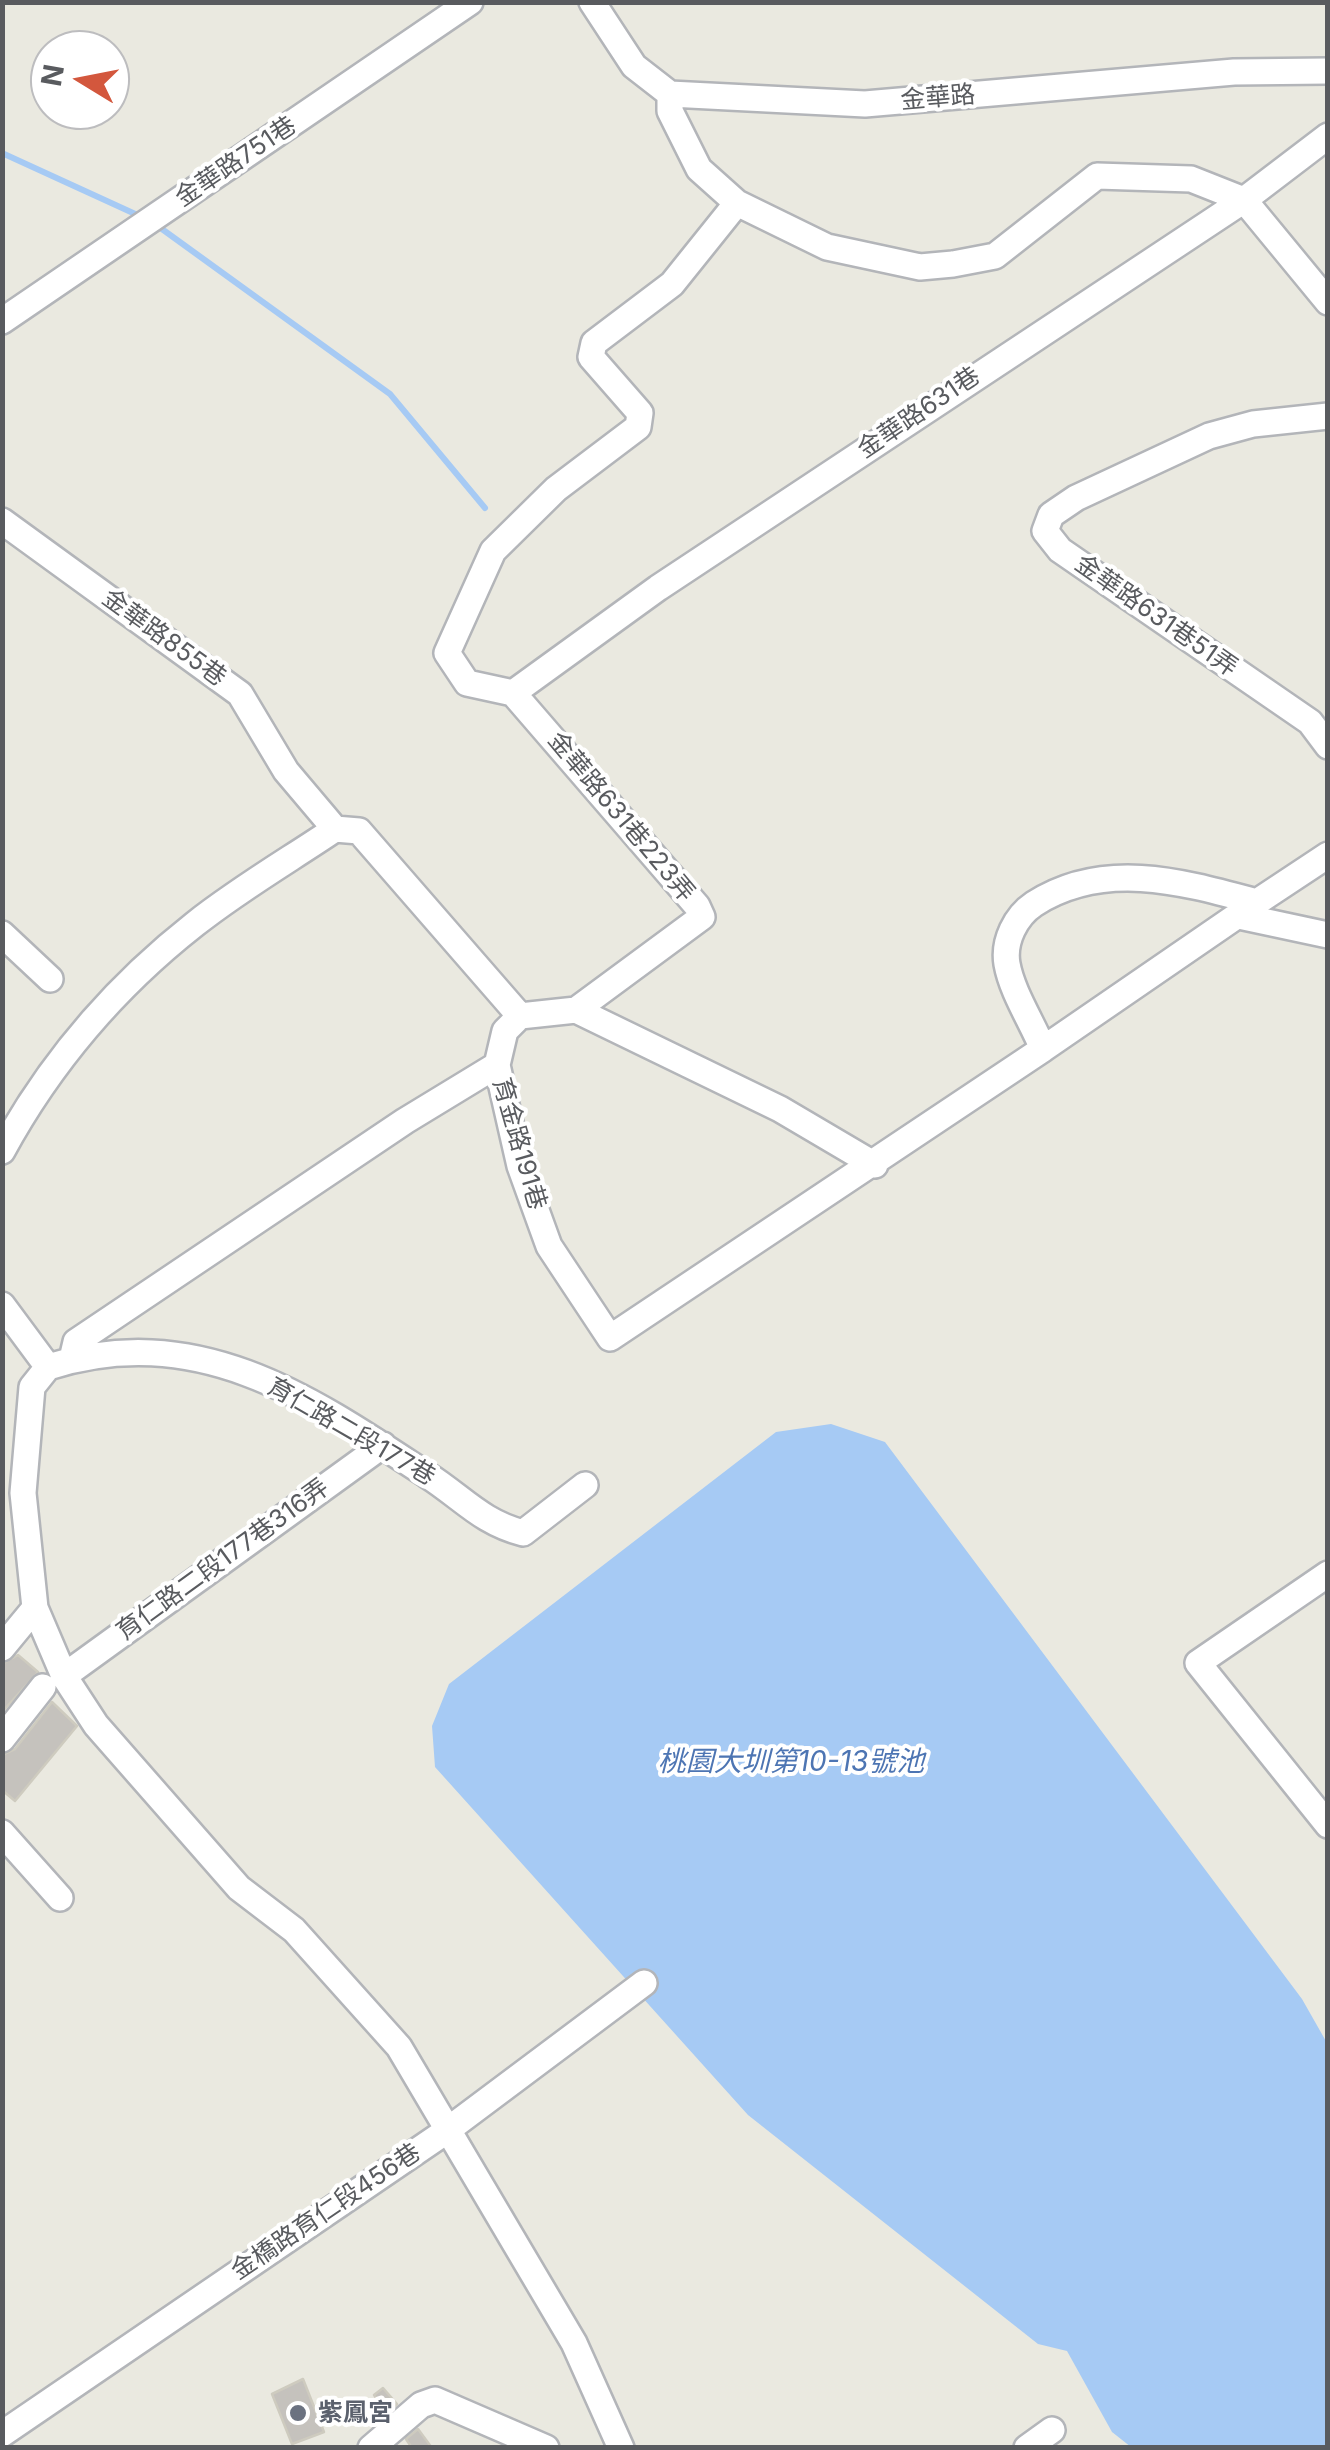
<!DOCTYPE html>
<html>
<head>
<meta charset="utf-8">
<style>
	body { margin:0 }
	#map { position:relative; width:1330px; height:2450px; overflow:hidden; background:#eae9e0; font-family:Inter,sans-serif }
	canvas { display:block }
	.frame { position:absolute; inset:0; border:5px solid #595b5f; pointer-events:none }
	.north { position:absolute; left:30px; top:30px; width:100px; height:100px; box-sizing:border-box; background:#fff; border:2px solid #bdbdbf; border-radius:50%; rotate:280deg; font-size:28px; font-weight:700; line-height:40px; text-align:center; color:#595b5f }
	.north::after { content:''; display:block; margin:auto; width:35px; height:45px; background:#d3573d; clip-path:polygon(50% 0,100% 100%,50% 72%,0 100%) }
</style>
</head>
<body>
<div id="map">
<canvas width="1330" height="2450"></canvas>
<div class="frame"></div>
<div class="north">N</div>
</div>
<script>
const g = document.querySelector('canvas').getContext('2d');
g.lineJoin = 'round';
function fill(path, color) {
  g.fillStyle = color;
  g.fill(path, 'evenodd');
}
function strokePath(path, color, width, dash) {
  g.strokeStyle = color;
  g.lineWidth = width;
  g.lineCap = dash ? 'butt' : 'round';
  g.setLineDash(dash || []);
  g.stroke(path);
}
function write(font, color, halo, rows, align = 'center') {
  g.font = font + ' Inter,"Noto Sans TC",sans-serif';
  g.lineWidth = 8;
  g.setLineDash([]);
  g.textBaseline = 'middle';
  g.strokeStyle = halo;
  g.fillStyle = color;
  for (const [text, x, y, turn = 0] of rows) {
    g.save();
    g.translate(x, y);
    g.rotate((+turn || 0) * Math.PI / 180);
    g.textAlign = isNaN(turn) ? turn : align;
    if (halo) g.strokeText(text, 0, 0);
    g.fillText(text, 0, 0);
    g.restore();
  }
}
fill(new Path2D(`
	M831,1424L885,1442L1302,1999L1327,2043V2447H1131L1112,2432L1067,2351L1038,2344L748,2115L435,1767L432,1726L449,1684L776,1432Z`), '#a6caf4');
strokePath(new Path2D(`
	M2,153L144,218
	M155,224L390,394L485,508`), '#a6caf4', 6);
const building = new Path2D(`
	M18,1655L38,1672L2,1712V1664Z
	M52,1702L77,1726L15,1801L2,1790V1755L15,1749Z
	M303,2379L324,2432L292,2444L272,2394Z
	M383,2388L397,2404L387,2413L374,2395Z
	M418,2429L432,2448H412L406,2439Z`);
fill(building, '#c5c2bd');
strokePath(building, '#cecbbf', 2.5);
const minor = new Path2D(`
	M592,2L634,66L670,94L865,104L1234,72L1328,71
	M670,94V111L699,169L737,203L827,247L920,267L953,264L995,256L1097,176L1191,179L1244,200L1328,302
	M2,321L470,2
	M1328,416L1253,424L1209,436L1076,498L1051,515L1045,531L1060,550L1310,722L1328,746
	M2,521L240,694L286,771L335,829
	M513,693L658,588L1244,200L1328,136
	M513,693L467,683L447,653L493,551L556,489L638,427L640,413L591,357L594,343L672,284L737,203
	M513,693L697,906L702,917L576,1010
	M1239,916L1328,935
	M2,934L50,979
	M1043,1049L1257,902
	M2,1151C50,1063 116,986 195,924C239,889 289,860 335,829L359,831L520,1016
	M875,1165L780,1109L576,1010L520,1016L505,1031L497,1065L520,1166L549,1246L610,1338L1043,1049C1032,1022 1012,992 1007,964C1003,941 1016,916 1034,904C1104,859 1183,882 1257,902L1328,855
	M2,1305L48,1367C196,1320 308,1396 427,1475C463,1498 481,1522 523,1533L585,1485
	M72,1359L76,1342L405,1121L497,1065
	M48,1367L32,1387L23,1493L35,1608L64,1676L96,1725L239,1888L294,1930L399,2047L574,2343L621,2448
	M1328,1574L1198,1663L1328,1825
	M2,1648L35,1608
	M64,1676L383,1445
	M2,1739L43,1687
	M2,1833L60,1898
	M2,2434L445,2132L644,1983
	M371,2448L421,2405L435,2400L546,2448
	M1027,2448L1052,2430`);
strokePath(minor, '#b3b5b9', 30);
strokePath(minor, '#fff', 25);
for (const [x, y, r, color] of [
	[298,2413,10,"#6b7280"]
]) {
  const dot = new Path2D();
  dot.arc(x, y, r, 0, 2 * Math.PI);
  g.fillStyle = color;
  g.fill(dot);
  strokePath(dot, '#fff', 4);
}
write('25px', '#595b5f', '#fff', [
	["金華路",938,98,-5],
	["金華路751巷",236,162,-34],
	["金華路631巷",919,413,-34],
	["金華路631巷51弄",1156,616,35],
	["金華路855巷",164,638,36],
	["金華路631巷223弄",621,817,50],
	["育金路191巷",519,1144,74],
	["育仁路二段177巷",351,1432,30],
	["育仁路二段177巷316弄",223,1560,-36],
	["金橋路育仁段456巷",326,2212,-34]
]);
write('bold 25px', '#5b616d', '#fff', [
	["紫鳳宮",318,2413]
], 'left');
write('italic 28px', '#4d75b3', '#fff', [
	["桃園大圳第10-13號池",791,1763]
]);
</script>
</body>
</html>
